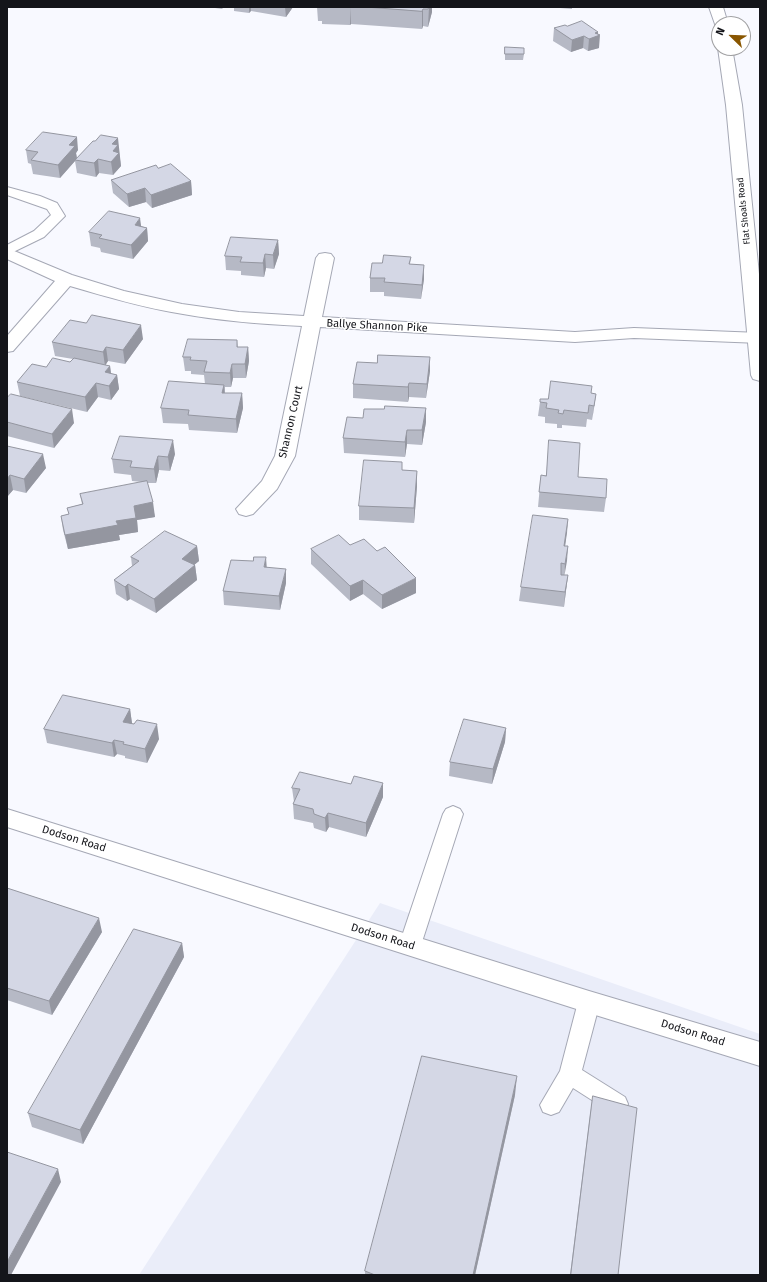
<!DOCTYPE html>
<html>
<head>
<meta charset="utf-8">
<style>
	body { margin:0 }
	#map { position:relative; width:767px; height:1282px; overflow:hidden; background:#f8f9ff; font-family:"Fira Sans",sans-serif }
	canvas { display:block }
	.frame { position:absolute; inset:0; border:8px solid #14151a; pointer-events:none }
	.north { position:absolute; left:711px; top:16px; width:40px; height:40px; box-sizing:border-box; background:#fff; border:1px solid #a1a1a3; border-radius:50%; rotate:293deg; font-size:11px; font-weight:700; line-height:16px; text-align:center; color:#14151a }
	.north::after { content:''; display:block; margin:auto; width:14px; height:18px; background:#895600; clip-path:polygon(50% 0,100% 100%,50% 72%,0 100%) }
</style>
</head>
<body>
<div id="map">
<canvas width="767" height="1282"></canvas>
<div class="frame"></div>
<div class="north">N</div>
</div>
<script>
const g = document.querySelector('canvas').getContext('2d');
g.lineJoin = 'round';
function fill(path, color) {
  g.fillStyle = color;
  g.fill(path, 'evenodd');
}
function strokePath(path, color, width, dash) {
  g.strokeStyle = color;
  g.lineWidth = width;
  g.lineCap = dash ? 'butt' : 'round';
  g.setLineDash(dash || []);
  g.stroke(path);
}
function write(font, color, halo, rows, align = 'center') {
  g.font = font + ' "Fira Sans",sans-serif';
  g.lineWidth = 3;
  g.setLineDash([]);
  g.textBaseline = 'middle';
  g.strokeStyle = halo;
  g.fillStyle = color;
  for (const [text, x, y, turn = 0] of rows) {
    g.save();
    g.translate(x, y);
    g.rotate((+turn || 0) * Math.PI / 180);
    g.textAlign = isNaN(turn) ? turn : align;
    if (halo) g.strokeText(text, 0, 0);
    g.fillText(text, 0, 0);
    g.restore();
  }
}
fill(new Path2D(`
	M380,903L760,1034V1275H139Z`), '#eaedf9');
const lane = new Path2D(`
	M7,187L40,196L57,203L65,216L44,237L7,255V245L34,231L51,215L47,209L7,195Z
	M453,806L460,809L463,814L421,945L417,951L410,954L403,951L399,945L443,814L446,809Z
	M589,993L597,995L600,1002L582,1070L625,1097L628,1104L625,1111L617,1114L609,1111L573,1088L559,1112L551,1115L543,1112L540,1105L560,1071L578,1002L581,995Z`);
const street = new Path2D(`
	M7,248L72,275L124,291L182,304L239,312L304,316L316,258L319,254L325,253L331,254L334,258L322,317L575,332L634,328L760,333V343L634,338L575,342L320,327L295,456L277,489L253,514L246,516L239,514L236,509L262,481L275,456L302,326C262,324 222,321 183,314C145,308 107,297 70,286L13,351L7,352V336L55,281L7,259Z
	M7,809L589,991L760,1042V1066L589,1013L7,827Z`);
const secondary = new Path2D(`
	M709,7H723L728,24H719V28L716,27Z
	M719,46V48H732L742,105L760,284V381L753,379L751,375L726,105L718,48Z`);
strokePath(lane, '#a5a8b5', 2);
strokePath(street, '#a5a8b5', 2);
strokePath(secondary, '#a5a8b5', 2);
fill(lane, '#fff');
fill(street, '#fff');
fill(secondary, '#fff');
fill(new Path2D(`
	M208,7H224L222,9Z
	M234,7H296V8L293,7L286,17L251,11L249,13L234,11Z
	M317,7H432V12L428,27L423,26L422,29L351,24L350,25L322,24V21H318Z
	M560,7H572V9L560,8Z
	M567,26L598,32L599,48L588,51L583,48L571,52L553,41L554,28Z
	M505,47L524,54L523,60H505Z
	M26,150H78L76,153L77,158L119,152L121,166L113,175L99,173L96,177L77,173L75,161L60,178L33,174L31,164L28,163Z
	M158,168L191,181L192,195L152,208L146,202L129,207L113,193L111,180Z
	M141,226L147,228L148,241L133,259L101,252L100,248L91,246L89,232Z
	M278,240L279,254L274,269L266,268L264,277L241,275V271L226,270L225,256Z
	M411,257L410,264L424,265V279L421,299L384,296V292H370V278L382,263Z
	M143,339L125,364L108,361L105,365L110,366L111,374L117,375L119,389L111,400L98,397L87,412L20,396L17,382L46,367L70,362L73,359L55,356L52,342Z
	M237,340L238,347H248L249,361L246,378H233L231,387H225V393H242L243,408L237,433L189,430L188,424L163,423L161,408L205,384L204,375L191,374V371H185L183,357Z
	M430,371L426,398L409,397L408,402L353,398V384Z
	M591,393L596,394L594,408L592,420L587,419L586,427L562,425V428H557V424L545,423V417L538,416L540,402Z
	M7,398L74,423L54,448L7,436Z
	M426,408V422L422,445L407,444L405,457L344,453L343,438L363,418L384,409Z
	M7,446L46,468L26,493L13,490L7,497Z
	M175,454L170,471L159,470L156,483H147L155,517L137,520L138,532L119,535L120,540L68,549L63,530L61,516L69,514L67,508L82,504L80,494L142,482L132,481L131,475L114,473L112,459Z
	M402,470L417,471V486L414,523L359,520V506Z
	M541,475L578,477L606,498L604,512L538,507Z
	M568,519L565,546H568L564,575H568L564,607L519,601L521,587Z
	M197,546L199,561L194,565H195L197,580L156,613L130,599L127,601L116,594L114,580L132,566L131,557Z
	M311,549L416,593L382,609L363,594L350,601L311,564Z
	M267,567L286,583L280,610L224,605L223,591Z
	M130,709L132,724L159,739L147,763L125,758V756L117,754L114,757L47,743L44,729Z
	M506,728L505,742L492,784L449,776L450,762Z
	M292,788L383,797L366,837L329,827L326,832L314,828L313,823L294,819L293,804L294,802Z
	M7,888L102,932L52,1015L7,1000Z
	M182,943L184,957L83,1144L32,1127L28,1113Z
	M515,1095L475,1275H365V1271Z
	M593,1096L618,1275H570L590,1115Z`), '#b6b9c5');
fill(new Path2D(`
	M249,7H251V11L249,13Z
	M285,7H293L286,17Z
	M350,7L351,24L350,25Z
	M429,7H432V12L428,27Z
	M423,9V26L422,29V11Z
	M598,32V36L600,35L599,48L588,51L589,39L595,33Z
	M584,36L583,48L571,52L572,40Z
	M77,137L78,150L76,153L77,159L75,160V161L60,178L58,165L69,145Z
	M118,138L121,166L113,175L111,162L112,144Z
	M98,159L99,173L96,177L94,163Z
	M191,181L192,195L152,208L151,195Z
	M145,188L146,202L129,207L127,194Z
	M140,218L142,232L135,225Z
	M147,228L148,241L133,259L131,245Z
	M278,240L279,254L274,269L273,255Z
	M265,254L266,268L264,277L263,263Z
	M424,265V279L421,299L422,285Z
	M141,325L143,339L125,364L123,350Z
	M106,347L108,361L105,366L103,352Z
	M248,347L249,361L246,378L245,364Z
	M430,357V371L426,398L427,384Z
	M232,364L233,378L231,387L230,373Z
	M110,366L112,381L107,386L105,372Z
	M117,375L119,389L111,400L109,386Z
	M96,383L98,397L87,412L85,397Z
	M409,383V397L408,402V387Z
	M224,385L225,399L222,393Z
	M242,393L243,408L237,433L236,419Z
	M596,394L594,408L592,420L594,406Z
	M426,408V422L422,445V430Z
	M72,409L74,423L54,448L52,434Z
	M407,430V444L405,457V442Z
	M173,440L175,454L170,471L168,457Z
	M43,454L46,468L26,493L24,479Z
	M158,456L159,470L156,483L154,469Z
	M417,471V486L414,523V508Z
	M10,475L13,490L7,497V479Z
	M153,502L155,517L137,520L138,532L119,535L120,540L68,549L65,535L116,521L134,506Z
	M568,519L567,533L563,560L564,546Z
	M197,546L199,561L184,573L182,559Z
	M568,546L567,561L564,578L565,564Z
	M266,557L267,571L264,567Z
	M195,565L197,580L156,613L154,599Z
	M286,569V583L280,610L279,596Z
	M568,575L566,590L564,607L565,592Z
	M416,578V593L382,609V595Z
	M363,580V594L350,601V586Z
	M128,584L130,599L127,601L125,587Z
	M130,709L132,723L125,737L123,722Z
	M157,724L159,739L147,763L145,749Z
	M506,728L505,742L492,784L493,769Z
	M114,740L117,754L114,757L112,743Z
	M383,783V797L366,837V823Z
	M328,813L329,827L326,832L325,818Z
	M99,918L102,932L52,1015L49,1001Z
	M182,943L184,957L83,1144L80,1130Z
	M517,1076L515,1095L475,1275H473Z
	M58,1169L61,1182L11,1275H7V1262Z`), '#9496a0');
const building = new Path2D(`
	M366,7H429L428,9H423L422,11Z
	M582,21L598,32L595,33L600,35L589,39L584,36L572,40L554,28L565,25L567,26Z
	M505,47L524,48V54H505Z
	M43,132L77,137L69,145L75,146L58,165L31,160L38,152L26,150Z
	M101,135L118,138L112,144L118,145L113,151L119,153L111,162L98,159L94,163L75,160L93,141H95Z
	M171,164L191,181L151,195L145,188L127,194L111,180L156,165L158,168Z
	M109,211L140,218L135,225L147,228L131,245L99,238L102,235L89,232Z
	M231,237L278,240L273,255L265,254L263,263L240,262L242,257L225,256Z
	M384,255L411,257L409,264L424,265L422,285L384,282L385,278H370L372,263H382Z
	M92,315L141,325L123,350L106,347L103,352L52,342L70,320L86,323Z
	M188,339L237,340V347H248L245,364H232L230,373L204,372L207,361L190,360L191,357H183Z
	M378,355L430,357L427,384L409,383L408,387L353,384L357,362L377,363Z
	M53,358L70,362L74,358L110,366L105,372L117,375L109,386L96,383L85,397L17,382L32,364L46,367Z
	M169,381L224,385L222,393H242L236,419L188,415L189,410L161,408Z
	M551,381L592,386L591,393L596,394L594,406L589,405L588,413L564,410L563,414L558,413L559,410L546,408L547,403L540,402V399H548Z
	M11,394L72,409L52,434L7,422V398Z
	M385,406L426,408L422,430H407L405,442L343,438L347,417L363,418L364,409H384Z
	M120,436L173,440L168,457L158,456L154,469L130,467L132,461L112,459Z
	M549,440L580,443L578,477L607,479L606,498L539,492L541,475L546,476Z
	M7,446L43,454L24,479L10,475L7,479Z
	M364,460L402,462V470L417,471L414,508L359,506Z
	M147,481L153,502L134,506L136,518L116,521L118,525L65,535L61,516L69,514L67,508L83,504L80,494Z
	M533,515L568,519L564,546H568L565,564L561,563V575H568L565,592L521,587Z
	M165,531L197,546L182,559L195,565L154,599L128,584L125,587L114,580L139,561L131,557Z
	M339,535L350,545L364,539L377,551L385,547L416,578L382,595L363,580L350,586L311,549Z
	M254,557H266L264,567L286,569L279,596L223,591L231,560L253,561Z
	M63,695L130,709L123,722L134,724L137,720L157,724L145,749L123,744L124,742L114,740L112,743L44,729Z
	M464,719L506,728L493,769L450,762Z
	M300,772L351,784L354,776L383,783L366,823L328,813L325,818L314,814L313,809L293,804L300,789L292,788Z
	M7,888L99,918L49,1001L7,988Z
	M134,929L182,943L80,1130L28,1113Z
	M422,1056L517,1076L473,1275H375L365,1271Z
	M593,1096L637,1108L618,1275H571Z
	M7,1152L58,1169L7,1262Z`);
fill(building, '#d4d7e5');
strokePath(building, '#9496a0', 1);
write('9px', '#14151a', '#fff', [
	["Flat Shoals Road",744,211,-96]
]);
write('11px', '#14151a', '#fff', [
	["Ballye Shannon Pike",377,326,3],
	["Shannon Court",291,422,-77],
	["Dodson Road",74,839,17],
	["Dodson Road",383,937,17],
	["Dodson Road",693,1033,17]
]);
</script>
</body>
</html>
